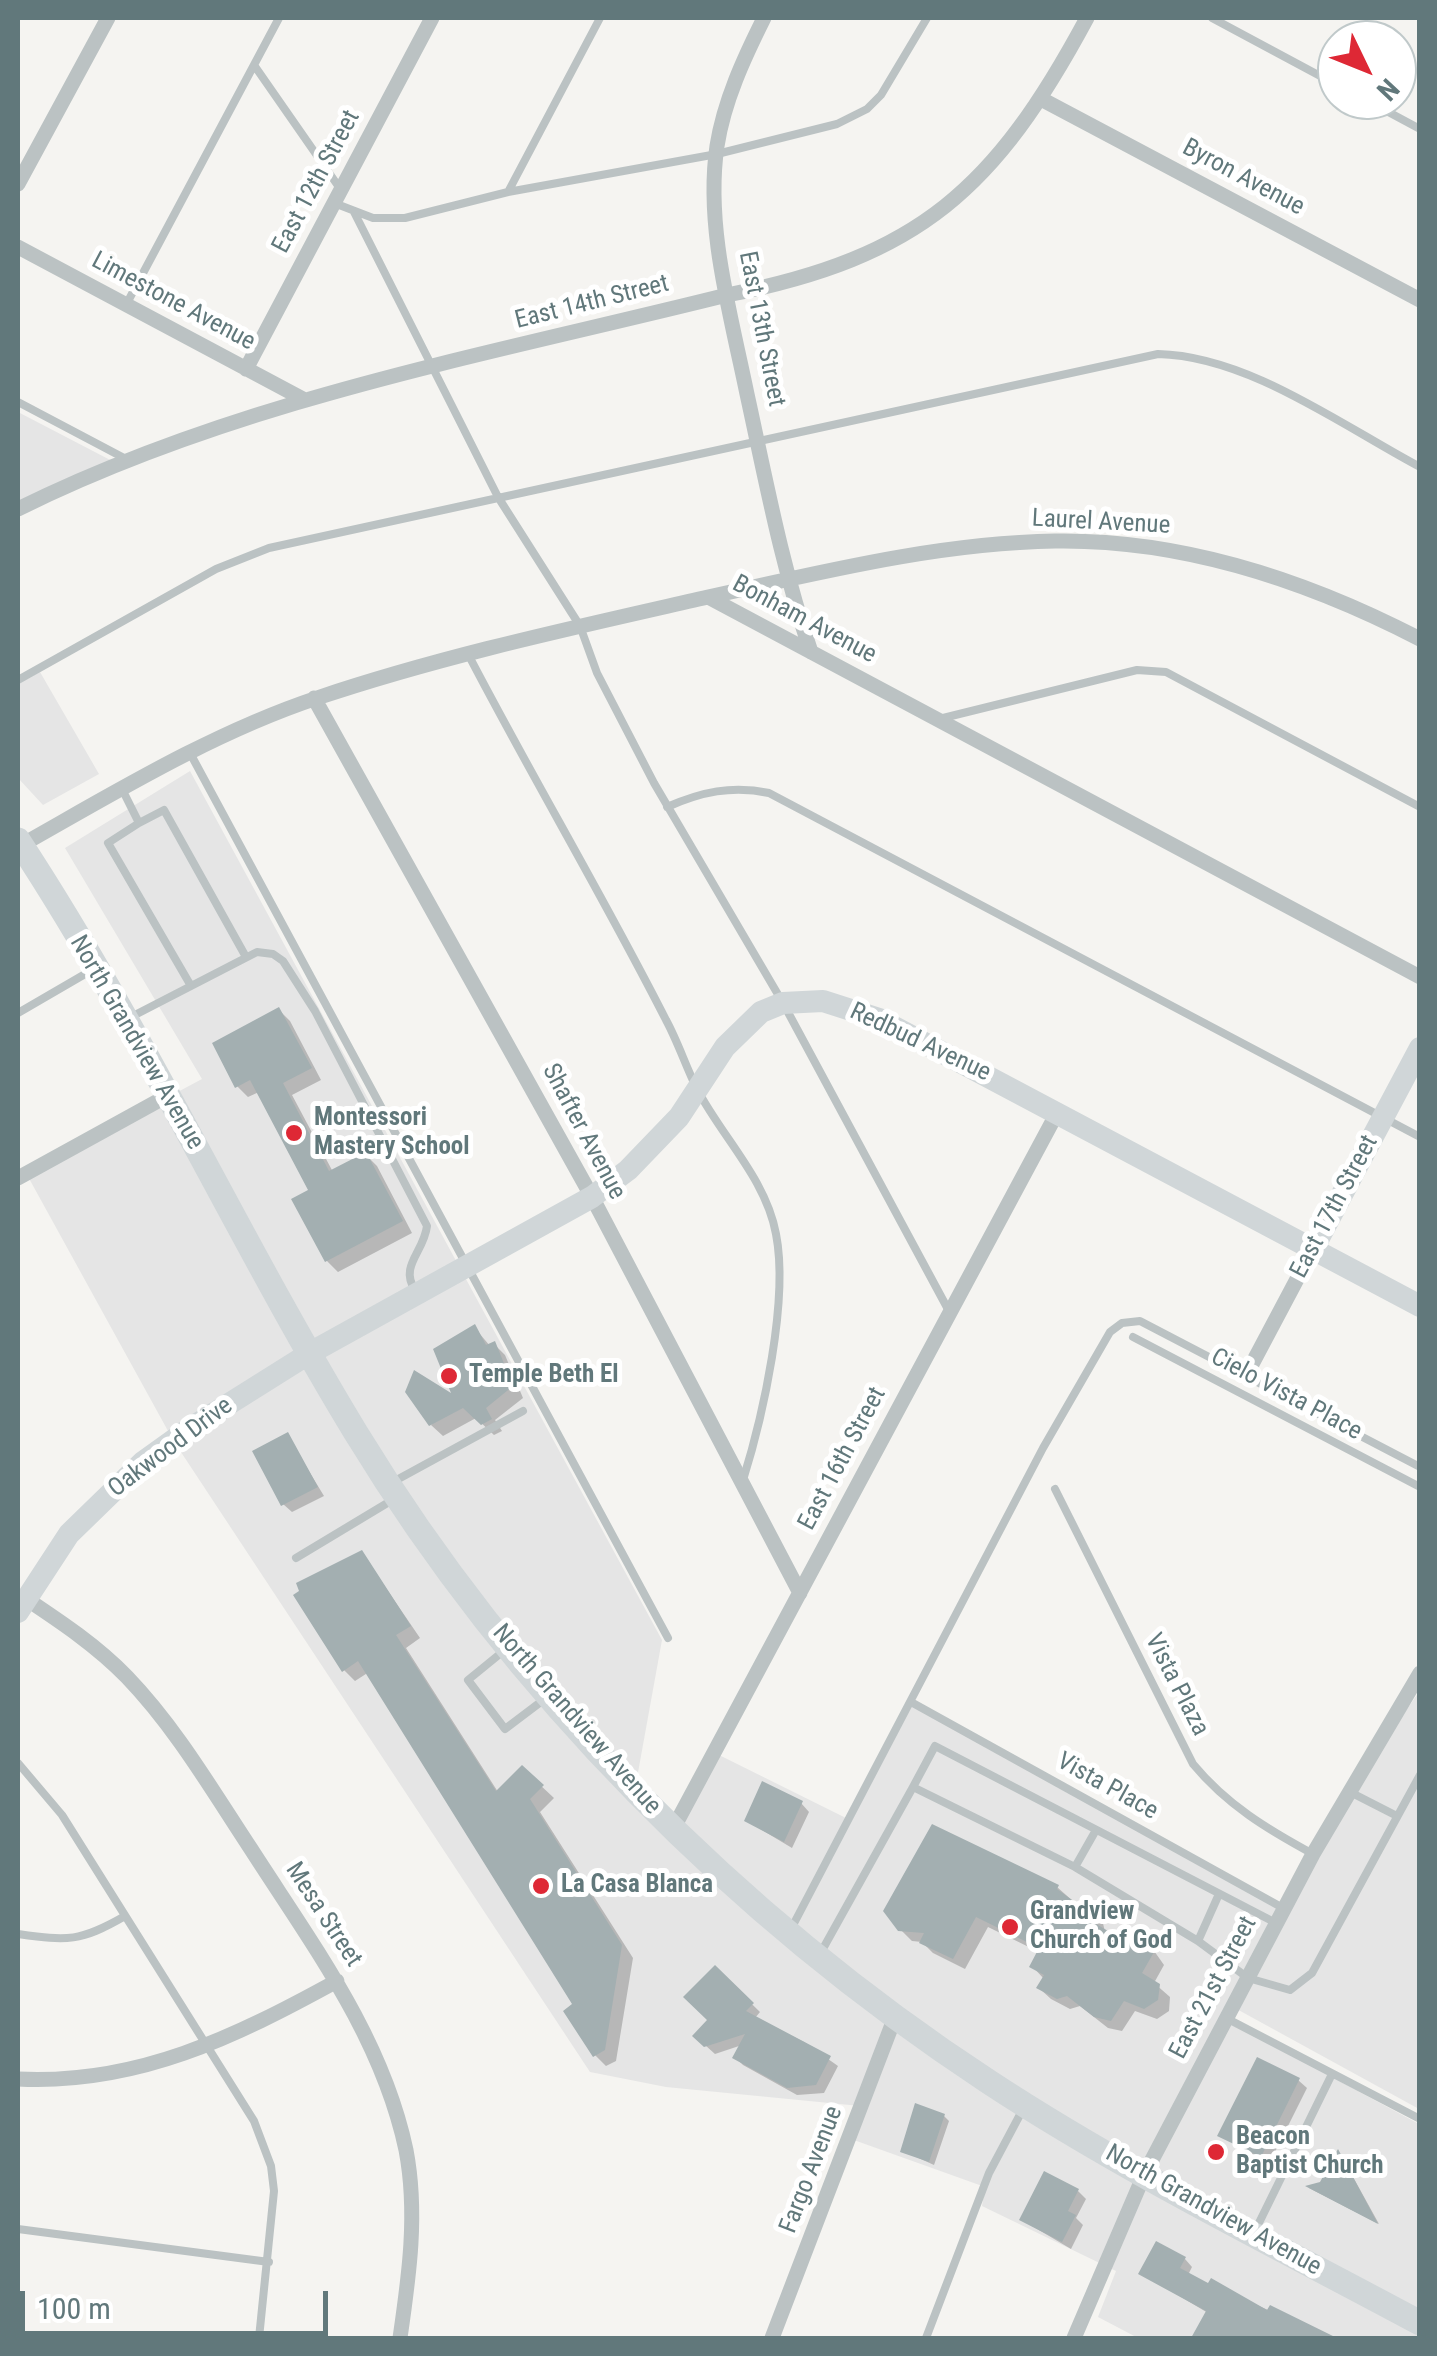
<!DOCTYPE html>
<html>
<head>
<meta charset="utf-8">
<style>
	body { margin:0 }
	#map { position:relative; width:1437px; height:2356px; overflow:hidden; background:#f5f4f1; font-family:"Roboto Condensed",sans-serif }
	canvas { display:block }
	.frame { position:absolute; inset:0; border:20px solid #61787b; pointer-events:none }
	.north { position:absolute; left:1317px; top:20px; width:100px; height:100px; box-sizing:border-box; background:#fff; border:2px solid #c0c9ca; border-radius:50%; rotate:133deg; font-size:28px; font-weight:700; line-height:40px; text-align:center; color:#61787b }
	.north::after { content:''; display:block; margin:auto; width:35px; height:45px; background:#de2835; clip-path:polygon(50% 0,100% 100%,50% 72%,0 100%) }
	.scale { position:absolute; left:20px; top:2291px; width:308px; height:45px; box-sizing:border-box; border:5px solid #61787b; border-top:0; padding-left:12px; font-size:30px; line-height:35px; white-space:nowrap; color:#61787b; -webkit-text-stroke:8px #fff; paint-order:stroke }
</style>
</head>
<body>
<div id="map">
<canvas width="1437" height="2356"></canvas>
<div class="frame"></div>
<div class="north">N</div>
<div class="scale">100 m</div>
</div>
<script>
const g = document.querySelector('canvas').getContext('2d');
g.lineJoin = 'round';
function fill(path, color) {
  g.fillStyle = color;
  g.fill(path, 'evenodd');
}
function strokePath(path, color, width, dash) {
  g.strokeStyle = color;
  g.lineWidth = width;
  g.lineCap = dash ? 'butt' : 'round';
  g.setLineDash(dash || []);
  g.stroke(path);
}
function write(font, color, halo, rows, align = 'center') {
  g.font = font + ' "Roboto Condensed",sans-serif';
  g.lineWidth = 10;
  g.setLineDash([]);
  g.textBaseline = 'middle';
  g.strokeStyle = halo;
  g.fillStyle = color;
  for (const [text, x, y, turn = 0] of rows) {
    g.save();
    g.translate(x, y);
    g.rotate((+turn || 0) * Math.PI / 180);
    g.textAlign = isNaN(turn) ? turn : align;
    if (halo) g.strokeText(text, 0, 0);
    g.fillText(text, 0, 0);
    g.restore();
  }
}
fill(new Path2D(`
	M18,412L116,463L18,508Z
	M40,672L99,774L43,805L18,778V684Z
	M190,771L662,1640L635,1789L673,1829L715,1753L848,1819L912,1706L1286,1906L1346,1795L1419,1692V2109L1233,2007L1226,2020L1419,2124V2338H1138L1098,2317L1116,2271L982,2206L985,2187L851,2139L860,2106L666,2087L590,2072L173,1440L26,1173L202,1079L65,848Z`), '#e5e5e5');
fill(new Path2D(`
	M279,1010L290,1021L321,1080L292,1095L333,1172L366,1155L377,1166L412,1233L338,1272L327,1261L311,1191L259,1092L248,1097L237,1086Z
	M474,1327L490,1346L494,1344L505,1355L523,1398L495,1420L502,1431L494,1435L476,1418L443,1436L431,1425L456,1400Z
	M287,1435L324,1496L292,1512L283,1504Z
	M362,1553L420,1638L406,1648L498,1792L522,1768L554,1798L540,1812L633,1958L616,2061L606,2066L595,2055L575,2004L369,1672L355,1681L344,1670Z
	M801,1803L809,1812L792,1848L747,1821Z
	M1057,1887L1083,1910L1090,1908L1102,1919L1105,1932L1115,1937L1140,1936L1152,1948L1164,1965L1154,1983L1170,1997L1169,2011L1157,2019L1135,2011L1122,2031L1108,2028L1080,2006L1070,2009L1051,1999L1039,1988L1044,1979L1032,1966L1039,1952L988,1927L965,1969L933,1953L922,1942L912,1941L900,1929Z
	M715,1968L760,2012L755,2018L804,2042L838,2066L824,2093L797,2095L743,2065L735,2057L742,2045L715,2054L695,2036L710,2020Z
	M1298,2080L1307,2088L1269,2164L1220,2135Z
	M944,2116L949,2121L934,2165L903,2151Z
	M1339,2153L1342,2157L1379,2224L1309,2188L1322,2184Z
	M1078,2191L1086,2199L1076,2218L1083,2225L1071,2249L1022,2220Z
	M1185,2259L1192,2267L1188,2275L1332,2338H1199L1196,2335L1208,2313L1141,2273Z`), '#0003');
fill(new Path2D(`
	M279,1007L312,1068L283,1083L329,1171L366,1152L403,1221L325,1262L291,1199L308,1190L250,1080L235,1088L212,1043Z
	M475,1324L486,1345L495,1341L513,1386L486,1408L492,1419L481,1425L463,1408L429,1426L405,1392L414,1370L451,1393L433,1349Z
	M288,1432L318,1487L281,1506L252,1451Z
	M362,1550L411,1626L396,1635L496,1791L522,1765L544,1785L530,1799L622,1945L605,2050L593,2057L563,2011L572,2004L358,1661L342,1672L293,1595L299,1591L296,1583Z
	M762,1781L803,1801L784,1842L744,1821Z
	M932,1824L1059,1885L1057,1889L1083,1908L1091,1905L1096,1924L1115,1935L1141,1934L1154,1952L1142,1973L1160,1984L1158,2000L1144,2009L1124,2001L1111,2021L1094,2017L1067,1996L1057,1999L1036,1988L1044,1975L1029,1967L1039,1948L976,1917L953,1959L919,1943L924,1933L898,1931L883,1911Z
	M715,1965L754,2003L746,2011L831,2056L816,2085L787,2088L732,2058L745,2034L704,2047L692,2036L707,2020L683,1997Z
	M1257,2057L1300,2078L1261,2157L1217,2136Z
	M915,2103L945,2114L929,2162L900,2152Z
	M1338,2149L1378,2224L1305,2186L1320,2182Z
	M1044,2171L1079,2189L1068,2211L1076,2215L1062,2242L1019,2220Z
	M1156,2241L1186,2257L1180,2268L1208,2283L1211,2278L1267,2310L1270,2305L1337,2338H1191L1206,2311L1138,2274Z`), '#a3afb1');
strokePath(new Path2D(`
	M1212,18L1337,85
	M254,65L341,190
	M1366,100L1420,129
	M508,192L600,18
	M334,203L373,218H405L508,192L717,154L837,124L867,109L881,95L927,18
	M354,212L498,497L580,626L597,673L654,783L783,1003L950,1313
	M126,305L279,18
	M18,402L126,459
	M468,654C532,777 603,896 666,1020C678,1042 686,1067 697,1089C722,1137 766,1179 776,1234C789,1300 763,1416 743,1480
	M18,680L216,569L269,548L1158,354C1248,356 1341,425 1420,467
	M939,719L1137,670L1166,672L1420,807
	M190,753L668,1638
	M122,789L139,823L108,843L191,986
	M667,807C701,792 732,785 769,793L1420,1137
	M139,823L164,810L246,957
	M18,1013L92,970
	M129,1018L257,952L273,954L283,961L315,1011L427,1226C424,1252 399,1266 415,1290
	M1133,1337L1420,1487
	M391,1483L523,1411
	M1055,1489L1193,1764C1227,1805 1267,1829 1313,1854
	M296,1558L394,1499
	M506,1649L468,1680L505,1729L546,1698
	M911,1702L1283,1908
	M18,1763L62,1815L254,2121L271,2166L274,2191L259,2338
	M913,1787L935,1746L1276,1923
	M1348,1791L1395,1815
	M1075,1867L1096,1830
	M791,1929L1043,1448L1110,1332L1122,1323L1140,1321L1420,1467
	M18,1934C68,1941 80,1942 125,1916
	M1198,1941L1219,1894
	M820,1954L913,1787L1075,1867L1198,1941L1248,1978L1290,1990L1312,1973L1420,1775
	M1226,2018L1420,2119
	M18,2229L269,2262
	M1255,2231L1332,2074
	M926,2338L989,2173L1023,2109`), '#bbc2c3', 8);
strokePath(new Path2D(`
	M764,18C744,58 724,101 717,146C705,227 731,315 747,394C766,481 782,567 811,652
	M1043,100L1420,300
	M18,184L108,18
	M18,247L305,400
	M246,369L432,18
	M18,509C240,399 487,355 727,295C920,257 995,189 1087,18
	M708,597C822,572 938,543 1055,541C1183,539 1308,581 1420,639
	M314,698L592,1197L800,1593
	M18,847C114,793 212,733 317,698C445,655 577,627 708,597L1420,977
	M18,1178L167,1096
	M1251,1366L1313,1249
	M25,1598C61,1622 97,1646 127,1677C176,1728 212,1790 251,1849C312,1944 382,2037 406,2150C418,2213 409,2276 400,2338
	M673,1829L1057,1113
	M18,2079C137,2085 235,2037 337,1981
	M772,2338L895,2017
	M1074,2338L1144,2175L1313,1854L1420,1673`), '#bbc2c3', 15);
strokePath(new Path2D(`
	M1313,1249L1420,1048
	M18,1612L69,1534L143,1462L189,1429L310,1353L592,1197L628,1170L679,1117L725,1047L761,1012L783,1003L823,1001L879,1019L1420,1306`), '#d0d6d8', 22);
strokePath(new Path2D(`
	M18,840C143,1030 238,1239 356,1433C514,1692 736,1916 989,2082C1126,2172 1275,2245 1420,2323`), '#d0d6d8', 25);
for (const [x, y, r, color] of [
	[294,1133,10,"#de2835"],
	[449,1376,10,"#de2835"],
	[541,1886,10,"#de2835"],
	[1010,1927,10,"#de2835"],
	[1216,2152,10,"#de2835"]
]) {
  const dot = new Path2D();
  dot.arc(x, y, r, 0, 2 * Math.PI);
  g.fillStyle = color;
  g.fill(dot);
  strokePath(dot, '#fff', 4);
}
write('25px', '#61787b', '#fff', [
	["Byron Avenue",1243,178,28],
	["East 12th Street",317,182,-62],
	["Limestone Avenue",173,302,28],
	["East 14th Street",592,303,-14],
	["East 13th Street",761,329,79],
	["Laurel Avenue",1101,523,3],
	["Bonham Avenue",804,620,28],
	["North Grandview Avenue",136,1043,60],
	["Redbud Avenue",920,1043,25],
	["Shafter Avenue",583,1132,62],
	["East 17th Street",1335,1207,-62],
	["Cielo Vista Place",1286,1395,28],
	["Oakwood Drive",171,1448,-37],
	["East 16th Street",843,1459,-62],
	["Vista Plaza",1176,1685,63],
	["North Grandview Avenue",576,1720,49],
	["Vista Place",1107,1787,29],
	["Mesa Street",323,1915,57],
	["East 21st Street",1214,1988,-62],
	["Fargo Avenue",812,2170,-69],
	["North Grandview Avenue",1213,2211,29]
]);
write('bold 25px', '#61787b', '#fff', [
	["Montessori",314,1119],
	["Mastery School",314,1148],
	["Temple Beth El",469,1376],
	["La Casa Blanca",561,1886],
	["Grandview",1030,1913],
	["Church of God",1030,1942],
	["Beacon",1236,2138],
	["Baptist Church",1236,2167]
], 'left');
</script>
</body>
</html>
